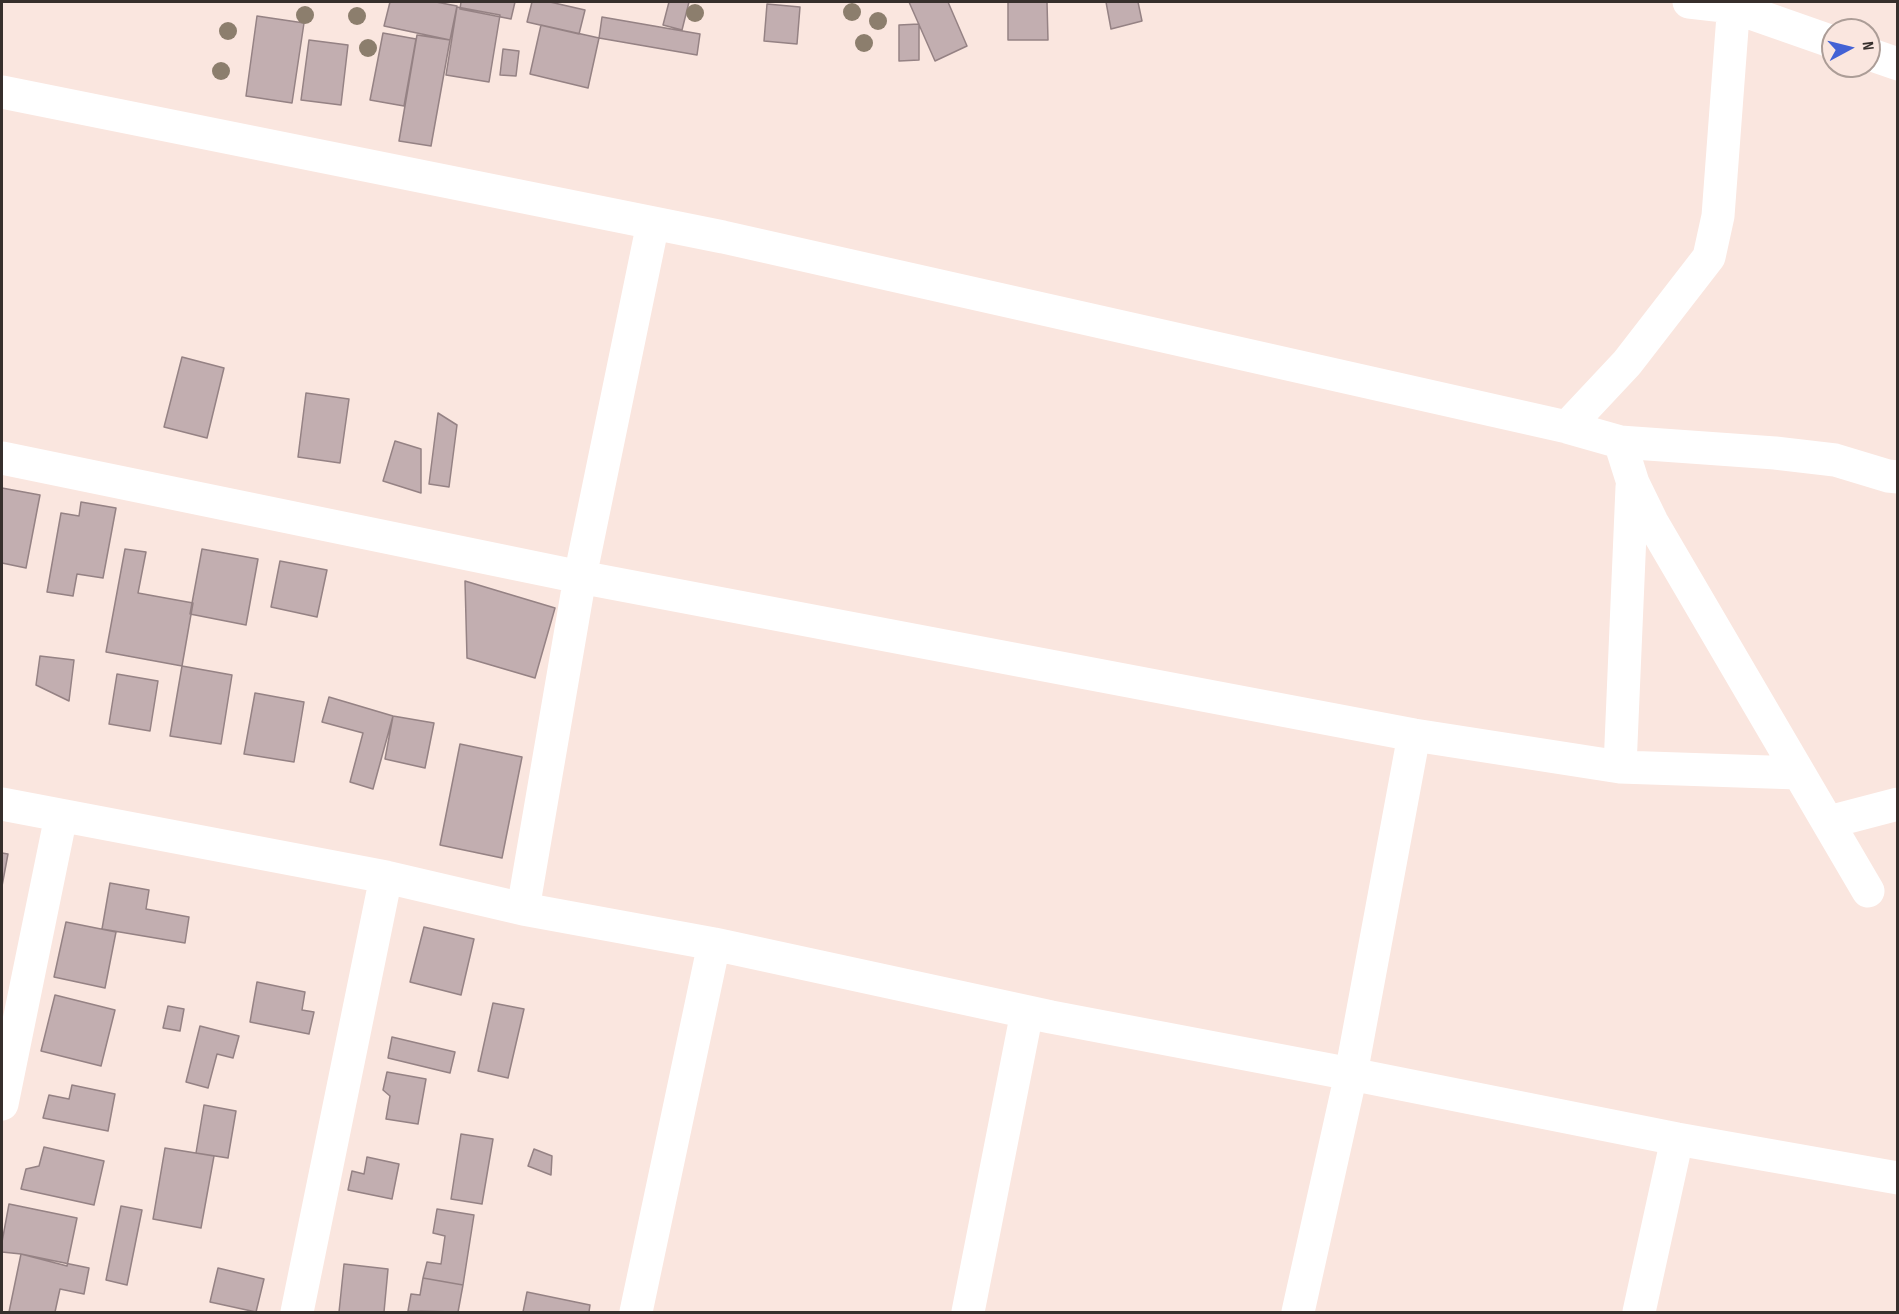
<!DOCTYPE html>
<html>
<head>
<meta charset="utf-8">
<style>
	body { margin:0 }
	#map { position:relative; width:1899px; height:1314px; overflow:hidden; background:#fae6df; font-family:"Sofia Sans Condensed",sans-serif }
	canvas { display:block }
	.frame { position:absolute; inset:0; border:3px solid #362f2c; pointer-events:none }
	.north { position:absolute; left:1821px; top:18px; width:60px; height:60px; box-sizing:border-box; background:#fae6df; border:2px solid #ac9d97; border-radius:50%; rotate:83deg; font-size:16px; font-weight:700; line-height:24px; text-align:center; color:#362f2c }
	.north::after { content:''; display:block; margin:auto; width:21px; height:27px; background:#4362d5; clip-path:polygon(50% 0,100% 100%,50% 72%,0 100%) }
</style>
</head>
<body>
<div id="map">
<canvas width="1899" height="1314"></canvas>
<div class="frame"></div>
<div class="north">N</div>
</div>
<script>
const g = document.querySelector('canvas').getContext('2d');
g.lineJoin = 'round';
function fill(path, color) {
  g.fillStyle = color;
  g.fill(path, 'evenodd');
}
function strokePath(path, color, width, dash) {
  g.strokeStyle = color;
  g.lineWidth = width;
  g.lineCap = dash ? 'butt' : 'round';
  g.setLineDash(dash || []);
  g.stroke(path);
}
const building = new Path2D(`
	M390,2H436L457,6L450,40L384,26Z
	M461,2H515L511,19L460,9Z
	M532,2H550L585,10L579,34L527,22Z
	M669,2H689L682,30L663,25Z
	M909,2H948L967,46L935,61Z
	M1008,2H1047L1048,40H1008Z
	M1106,2H1138L1142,21L1111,29Z
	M767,4L800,7L797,44L764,41Z
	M457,7L500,15L489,82L446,75Z
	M257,16L304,23L292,103L246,96Z
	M602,17L700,34L697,55L599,38Z
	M919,24V60L899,61V25Z
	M541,25L599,38L588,88L530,74Z
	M383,33L416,39L404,106L370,100Z
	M417,35L450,40L431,146L399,141Z
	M309,40L348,45L341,105L301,100Z
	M503,49L519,51L516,76L500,75Z
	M182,357L224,368L207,438L164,427Z
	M306,393L349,399L340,463L298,457Z
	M438,413L457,425L449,487L429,484Z
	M395,441L421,449V493L383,481Z
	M2,488L40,495L26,568L2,563Z
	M81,502L116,508L103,578L77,574L73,596L47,592L61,513L79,516Z
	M125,549L146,552L138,593L193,603L182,666L106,652Z
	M202,549L258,559L246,625L190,614Z
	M280,561L327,570L317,617L271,607Z
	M465,581L555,608L535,678L467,658Z
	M40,656L74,660L69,701L36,685Z
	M182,666L232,675L221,744L170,736Z
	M117,674L158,681L150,731L109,724Z
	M255,693L304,702L294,762L244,754Z
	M329,697L393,716L373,789L350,782L363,733L322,722Z
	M393,716L434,723L425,768L385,759Z
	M460,744L522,757L502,858L440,845Z
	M2,853L8,854L2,886Z
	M110,883L149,890L146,909L189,917L185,943L102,929Z
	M66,922L116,932L105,988L54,977Z
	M424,927L474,939L461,995L410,982Z
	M257,982L305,992L302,1010L314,1012L309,1034L250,1022Z
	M55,995L115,1010L101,1066L41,1051Z
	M493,1003L524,1009L508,1078L478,1071Z
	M168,1006L184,1009L180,1031L163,1028Z
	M200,1026L239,1036L233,1058L217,1054L208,1088L186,1082Z
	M392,1037L455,1052L450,1073L388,1058Z
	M387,1072L426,1079L418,1124L386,1119L390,1096L383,1090Z
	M72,1085L115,1094L108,1131L43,1118L49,1095L69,1099Z
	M204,1105L236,1111L228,1158L196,1153Z
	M461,1134L493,1139L482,1204L451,1199Z
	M44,1147L104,1161L94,1205L21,1189L26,1169L39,1166Z
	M165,1148L214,1156L201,1228L153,1219Z
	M534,1149L552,1156L551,1175L528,1166Z
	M367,1157L399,1164L392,1199L348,1190L352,1171L364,1174Z
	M9,1204L77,1218L67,1266L21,1254L2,1252V1242Z
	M121,1206L142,1210L127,1285L106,1280Z
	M437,1209L474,1215L463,1285L423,1278L427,1262L441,1264L445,1236L433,1233Z
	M21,1254L89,1268L84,1294L60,1289L55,1312H9Z
	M344,1264L388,1269L384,1312H339Z
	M218,1268L264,1279L256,1312L210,1302Z
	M423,1278L463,1285L458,1312L408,1311L411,1294L420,1295Z
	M527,1292L590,1305L589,1312H523Z`);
fill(building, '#c2aeb0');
strokePath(building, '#958284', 1.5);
strokePath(new Path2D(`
	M1689,2L1733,7L1833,42
	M1869,54L1898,64
	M2,92L723,237L1567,427L1620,442L1775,453L1835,460L1888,476L1898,477
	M1567,427L1627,363L1709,257L1718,216L1734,2
	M1620,442L1633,483L1652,522L1868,891
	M2,458L580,577L1414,735L1620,767L1798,773
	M1620,767L1632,487
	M2,804L386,877L523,909L714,944L1051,1017L1351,1074L1677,1139L1898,1178
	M1829,822L1898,804
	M523,909L580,577L653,223
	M2,1104L61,816
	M297,1312L386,877
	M636,1312L714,944
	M968,1312L1027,1012
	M1298,1312L1351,1074L1414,735
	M1639,1312L1677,1139`), '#fff', 33);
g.fillStyle = '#8c7e6d';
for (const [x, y] of [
	[852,12],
	[695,13],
	[305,15],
	[357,16],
	[878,21],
	[228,31],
	[864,43],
	[368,48],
	[221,71]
]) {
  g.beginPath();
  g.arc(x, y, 9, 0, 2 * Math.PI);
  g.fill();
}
</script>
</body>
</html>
